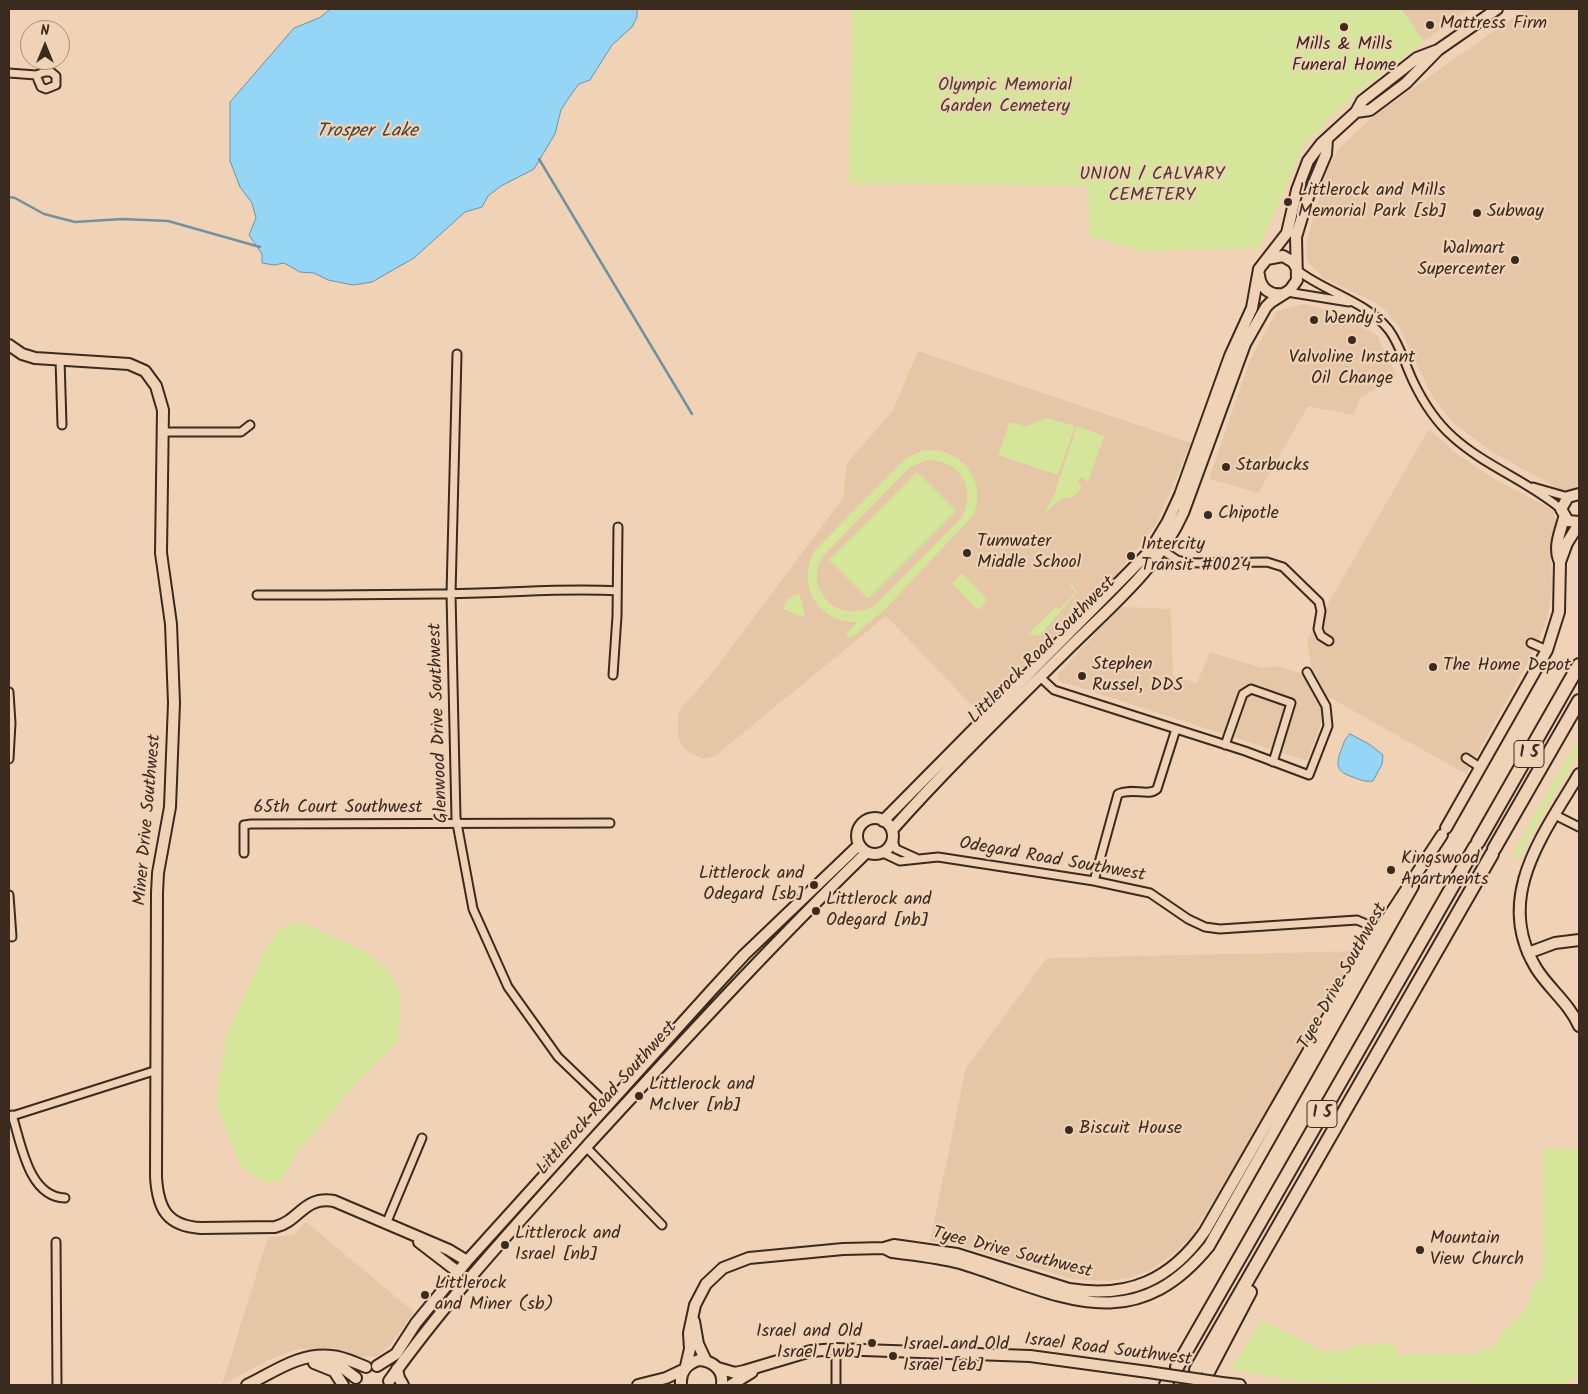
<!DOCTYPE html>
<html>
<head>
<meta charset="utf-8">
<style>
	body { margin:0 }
	#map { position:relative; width:1588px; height:1394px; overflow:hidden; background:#f0d3b7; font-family:Kalam,sans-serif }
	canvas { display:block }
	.frame { position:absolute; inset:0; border:10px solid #3b2a1e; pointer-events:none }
	.north { position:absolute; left:20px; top:20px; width:50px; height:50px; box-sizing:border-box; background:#f0d3b7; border:1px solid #a88f7a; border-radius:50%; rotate:0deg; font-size:14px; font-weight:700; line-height:20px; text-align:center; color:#3b2a1e }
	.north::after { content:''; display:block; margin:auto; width:18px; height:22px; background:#3b2a1e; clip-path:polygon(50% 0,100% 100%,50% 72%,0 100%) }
</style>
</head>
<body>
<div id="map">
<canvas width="1588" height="1394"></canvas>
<div class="frame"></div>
<div class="north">N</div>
</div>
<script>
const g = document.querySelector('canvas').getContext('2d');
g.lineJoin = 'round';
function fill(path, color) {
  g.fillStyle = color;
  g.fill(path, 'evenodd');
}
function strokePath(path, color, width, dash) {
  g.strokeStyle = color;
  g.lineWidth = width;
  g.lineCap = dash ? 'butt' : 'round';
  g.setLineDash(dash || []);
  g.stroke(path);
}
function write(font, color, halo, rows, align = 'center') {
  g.font = font + ' Kalam,sans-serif';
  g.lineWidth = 4.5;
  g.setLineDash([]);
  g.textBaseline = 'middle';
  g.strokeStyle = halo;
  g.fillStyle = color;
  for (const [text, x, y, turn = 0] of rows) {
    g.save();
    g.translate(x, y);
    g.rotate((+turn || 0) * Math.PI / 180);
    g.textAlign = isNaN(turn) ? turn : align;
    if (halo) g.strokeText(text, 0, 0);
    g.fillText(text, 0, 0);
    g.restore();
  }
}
fill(new Path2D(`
	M1401,9H1471L1424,41Z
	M1525,9H1579V486L1572,494L1564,492L1494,453L1454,424L1432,396L1399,327L1386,311L1374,302L1323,278L1307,261L1306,243L1328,168L1339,148L1375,115Z
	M1304,304L1349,316L1377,335L1397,377L1360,398L1353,415L1308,406L1258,493L1209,479L1250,360L1277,311Z
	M918,351L1191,443L1156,525L1111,581L980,714L886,616L715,756L704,759L690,753L681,744L678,737V715L683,706L709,677L843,498L847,463L892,412Z
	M1429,429L1457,454L1493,478L1553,510L1557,521L1551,551L1552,592L1546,623L1527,664L1466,774L1327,696L1311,666L1307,640Z
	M1120,607L1171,609L1173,676L1197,683L1210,652L1262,668L1278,666L1300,673L1322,708L1321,723L1307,761L1059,681L1057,675Z
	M1366,951L1191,1237L1172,1255L1150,1270L1130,1278L1108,1281L1073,1279L957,1245L930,1241L966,1068L1047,958Z
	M306,1222L414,1312L391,1344L377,1356L361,1357L333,1348L297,1349L271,1359L222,1385L268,1237L294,1235Z`), '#e5c6a6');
fill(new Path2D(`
	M852,9H1401L1424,41L1354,95L1324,123L1326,125L1305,142L1259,248L1144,251L1089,236L1088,186L849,183Z
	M1047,418L1075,426L1058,475L998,455L1010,422L1026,426Z
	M1077,426L1104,436L1089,480L1088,482L1082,477L1077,482L1082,488L1073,497L1063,498L1044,513L1054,495Z
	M937,450C969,457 986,486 973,516L883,611L850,639L845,635L857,622C818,623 795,584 815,550L904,460L921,451ZM927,460C960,460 978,489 961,518L876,604C843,627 802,593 822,557L910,467Z
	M917,472L956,511L868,599L829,560Z
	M962,573L988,600L978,610L952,583Z
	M1072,584L1077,593L1039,636L1028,634L1056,607L1059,610L1076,593L1070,586Z
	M799,593L805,615L802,617L783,609L789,598Z
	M1579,737V751L1517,859L1511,857Z
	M296,922L317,929L359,949L384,965L400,991L399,1021L397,1042L361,1078L299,1151L280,1181L263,1183L241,1166L219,1113L216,1099L227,1033L267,946L277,931Z
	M1544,1148L1579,1150L1576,1377L1561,1385H1473L1467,1381L1340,1383L1299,1382L1231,1369L1262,1320L1323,1352L1348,1351L1349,1346L1394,1343L1398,1355L1477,1353L1498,1343C1505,1323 1521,1319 1527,1306C1533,1292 1530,1287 1543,1276Z`), '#d5e69a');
const water = new Path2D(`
	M331,9H637V17L632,27L612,45L590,80L579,84L570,96L561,110L555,134L534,169L501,186L488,196L482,207L465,212L414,258L372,282L353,285L328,280L314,273L300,272L284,263L274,265L262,263V254L249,235L256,218L252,203L240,187L230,161V102L294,28L319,18Z
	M1350,734L1369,744L1383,755L1382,764L1373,781C1366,782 1360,780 1353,777C1336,772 1335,764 1342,748C1344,742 1345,738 1350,734Z`);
fill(water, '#95d6f7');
strokePath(water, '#7191a0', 1);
strokePath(new Path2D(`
	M539,159L692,414
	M9,197L15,198L44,214L75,222L122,219L168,221L260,247`), '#7191a0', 2.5);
const street = new Path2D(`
	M45,72H51L56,76V85L46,89L41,87L36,75Z
	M9,73L36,75
	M1297,270C1325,292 1366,301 1389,330C1400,345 1405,364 1413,381C1423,402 1436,422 1453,437C1485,466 1528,481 1561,509
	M1287,292L1349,302
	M457,354L451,594L456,818L473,909L508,987L558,1057L608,1105
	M60,359L62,425
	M164,432H241L250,425
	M1533,487L1568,497
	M1162,550L1177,560L1188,563L1267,562L1283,567L1319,602L1321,611L1318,629L1321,636L1329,641
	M257,595C331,595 405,595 479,593C525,592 571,588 617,591
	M1531,643L1547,650
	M613,675L617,616L618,527
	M1040,677L1054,690L1245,751L1309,775L1328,726L1326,706L1307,672
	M9,692L11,723L9,759
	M1225,745L1243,694L1251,689L1291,703L1273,762
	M1466,758L1481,768
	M1555,815L1579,827
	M892,838L896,849L916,858
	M881,852L900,861L938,857L1094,881L1150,893L1188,919L1205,927L1220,929L1357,920L1383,931
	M244,853V825L251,824L610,823
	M1094,881L1118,794C1132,787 1149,797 1157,789L1176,729
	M9,895L12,937
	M12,1115C21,1142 28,1197 65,1198
	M9,1117L157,1070
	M586,1147L662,1225
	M386,1224L422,1138
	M56,1242L57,1385
	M836,1349V1385`);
const secondary = new Path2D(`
	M1356,112L1370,110L1406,83L1438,50L1497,9
	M1267,259L1283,256L1293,262L1296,267
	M1259,275C1260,288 1270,296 1283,294
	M9,345L22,354L35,358L129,364L145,371L156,386L163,410L161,553L171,624L174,703L170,807L158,873L157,893L156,1177C158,1209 167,1226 201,1228L275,1227C300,1221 303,1196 334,1201L449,1250L467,1261
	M1579,494L1568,497L1561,509L1568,521L1579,522
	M1560,562C1553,548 1560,533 1564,518
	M1579,774C1544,834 1493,897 1536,968C1549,989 1569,1003 1579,1026
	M857 836a18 18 0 1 1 36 0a18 18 0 1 1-36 0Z
	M883,821L1150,551L1168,521L1180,495L1230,356L1252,308L1259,269L1287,233L1297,190L1308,161L1321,144L1356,112L1362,101L1417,58L1438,50
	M1446,828L1547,650L1559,612L1560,562L1567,543L1579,524
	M892,830C948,767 1009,708 1069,648C1110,607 1159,567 1183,513L1245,344L1266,307L1271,302L1290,290L1297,280L1296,237L1308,197L1326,154L1327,140
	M1528,953L1555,943L1579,940
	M419,1242L458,1272
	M884,1248L892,1252C915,1255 938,1257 960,1263C1055,1292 1130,1343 1209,1246L1413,886
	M694,1321L698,1344L706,1361
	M325,1362L339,1365L356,1378
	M314,1363L334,1371L343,1385
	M377,1366L396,1354L416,1323L467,1261L710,992L744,955L859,845
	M686,1366L690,1349L689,1333L695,1305L706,1284L723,1268L749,1258L843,1249L884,1248L894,1245L957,1254L1069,1289C1128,1299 1171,1280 1205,1231L1366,951L1442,835
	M718,1368L735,1373L744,1371L811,1351L836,1349L1030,1356L1148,1372
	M397,1369L399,1378L403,1385
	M389,1381C448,1298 518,1223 586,1147C678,1047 769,947 867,852
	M1222,1383L1240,1385
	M247,1385C274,1372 300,1352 332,1356C344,1357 355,1363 366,1367
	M638,1385L666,1378L685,1369
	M681,1385C680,1372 686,1364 699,1360C713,1361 724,1370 722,1385
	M731,1385L752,1372`);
const highway = new Path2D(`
	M1478,842L1579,665
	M1494,849L1579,701
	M1177,1367L1475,847
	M1196,1370L1492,854
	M1208,1372L1250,1292
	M1166,1385L1167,1384`);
strokePath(street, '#3b2a1e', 11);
strokePath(secondary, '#3b2a1e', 14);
strokePath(highway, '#3b2a1e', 16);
strokePath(street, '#f0d3b7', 7);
strokePath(secondary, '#f0d3b7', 10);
strokePath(highway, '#f0d3b7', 12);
const secondaryBridge = new Path2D(`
	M1148,1372L1222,1383`);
strokePath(secondaryBridge, '#3b2a1e', 14, []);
strokePath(secondaryBridge, '#f0d3b7', 10);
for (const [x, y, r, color] of [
	[1430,25,5,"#3b2a1e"],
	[1344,27,5,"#3b2a1e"],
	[1288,202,5,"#3b2a1e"],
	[1477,213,5,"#3b2a1e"],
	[1515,260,5,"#3b2a1e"],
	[1314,320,5,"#3b2a1e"],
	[1352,340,5,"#3b2a1e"],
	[1226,467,5,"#3b2a1e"],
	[1208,515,5,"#3b2a1e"],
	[967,553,5,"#3b2a1e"],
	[1131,556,5,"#3b2a1e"],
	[1433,667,5,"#3b2a1e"],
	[1082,676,5,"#3b2a1e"],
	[1391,870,5,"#3b2a1e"],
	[814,885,5,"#3b2a1e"],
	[816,911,5,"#3b2a1e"],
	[639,1096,5,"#3b2a1e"],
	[1069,1130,5,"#3b2a1e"],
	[505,1245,5,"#3b2a1e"],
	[1420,1250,5,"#3b2a1e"],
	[425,1295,5,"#3b2a1e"],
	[872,1343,5,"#3b2a1e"],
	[893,1356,5,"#3b2a1e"]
]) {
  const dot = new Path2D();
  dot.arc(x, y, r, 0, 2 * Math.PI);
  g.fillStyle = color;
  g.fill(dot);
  strokePath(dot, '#f0d3b7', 2);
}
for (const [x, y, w] of [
	[1529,754,30],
	[1322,1114,30]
]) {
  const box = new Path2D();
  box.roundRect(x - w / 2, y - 13.5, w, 27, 4);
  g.fillStyle = '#f0d3b7';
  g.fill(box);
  strokePath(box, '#3b2a1e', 1);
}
write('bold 16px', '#3b2a1e', null, [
	["I 5",1529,754],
	["I 5",1322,1114]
]);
write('18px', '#3b2a1e', '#f0d3b7', [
	["Mattress Firm",1440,25],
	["Mills & Mills",1344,46,"center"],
	["Funeral Home",1344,67,"center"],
	["Littlerock and Mills",1298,192],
	["Memorial Park [sb]",1298,213],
	["Subway",1487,213],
	["Walmart",1505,250,"right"],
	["Supercenter",1505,271,"right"],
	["Wendy's",1324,320],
	["Valvoline Instant",1352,359,"center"],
	["Oil Change",1352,380,"center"],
	["Starbucks",1236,467],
	["Chipotle",1218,515],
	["Tumwater",977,543],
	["Middle School",977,564],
	["Intercity",1141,546],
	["Transit #0024",1141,567],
	["Stephen",1092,666],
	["Russel, DDS",1092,687],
	["The Home Depot",1443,667],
	["Kingswood",1401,860],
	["Apartments",1401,881],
	["Littlerock and",804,875,"right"],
	["Odegard [sb]",804,896,"right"],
	["Littlerock and",826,901],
	["Odegard [nb]",826,922],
	["Littlerock and",649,1086],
	["McIver [nb]",649,1107],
	["Biscuit House",1079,1130],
	["Littlerock and",515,1235],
	["Israel [nb]",515,1256],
	["Mountain",1430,1240],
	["View Church",1430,1261],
	["Littlerock",435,1285],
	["and Miner (sb)",435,1306],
	["Israel and Old",862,1333,"right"],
	["Israel [wb]",862,1354,"right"],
	["Israel and Old",903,1346],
	["Israel [eb]",903,1367]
], 'left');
write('18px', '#4a3d2a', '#f0d3b7', [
	["Olympic Memorial",1005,87],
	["Garden Cemetery",1005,108],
	["UNION / CALVARY",1152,176],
	["CEMETERY",1152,197]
]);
write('18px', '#3b2a1e', '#f0d3b7', [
	["Littlerock Road Southwest",1043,651,-45],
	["Glenwood Drive Southwest",440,723,-92],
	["65th Court Southwest",338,809],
	["Miner Drive Southwest",149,820,-85],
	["Odegard Road Southwest",1052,861,10],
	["Tyee Drive Southwest",1344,977,-61],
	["Littlerock Road Southwest",608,1099,-48],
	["Tyee Drive Southwest",1012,1254,14],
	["Israel Road Southwest",1108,1351,7]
]);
write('italic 19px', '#48443f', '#f0d3b7', [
	["Trosper Lake",367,133]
]);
</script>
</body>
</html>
